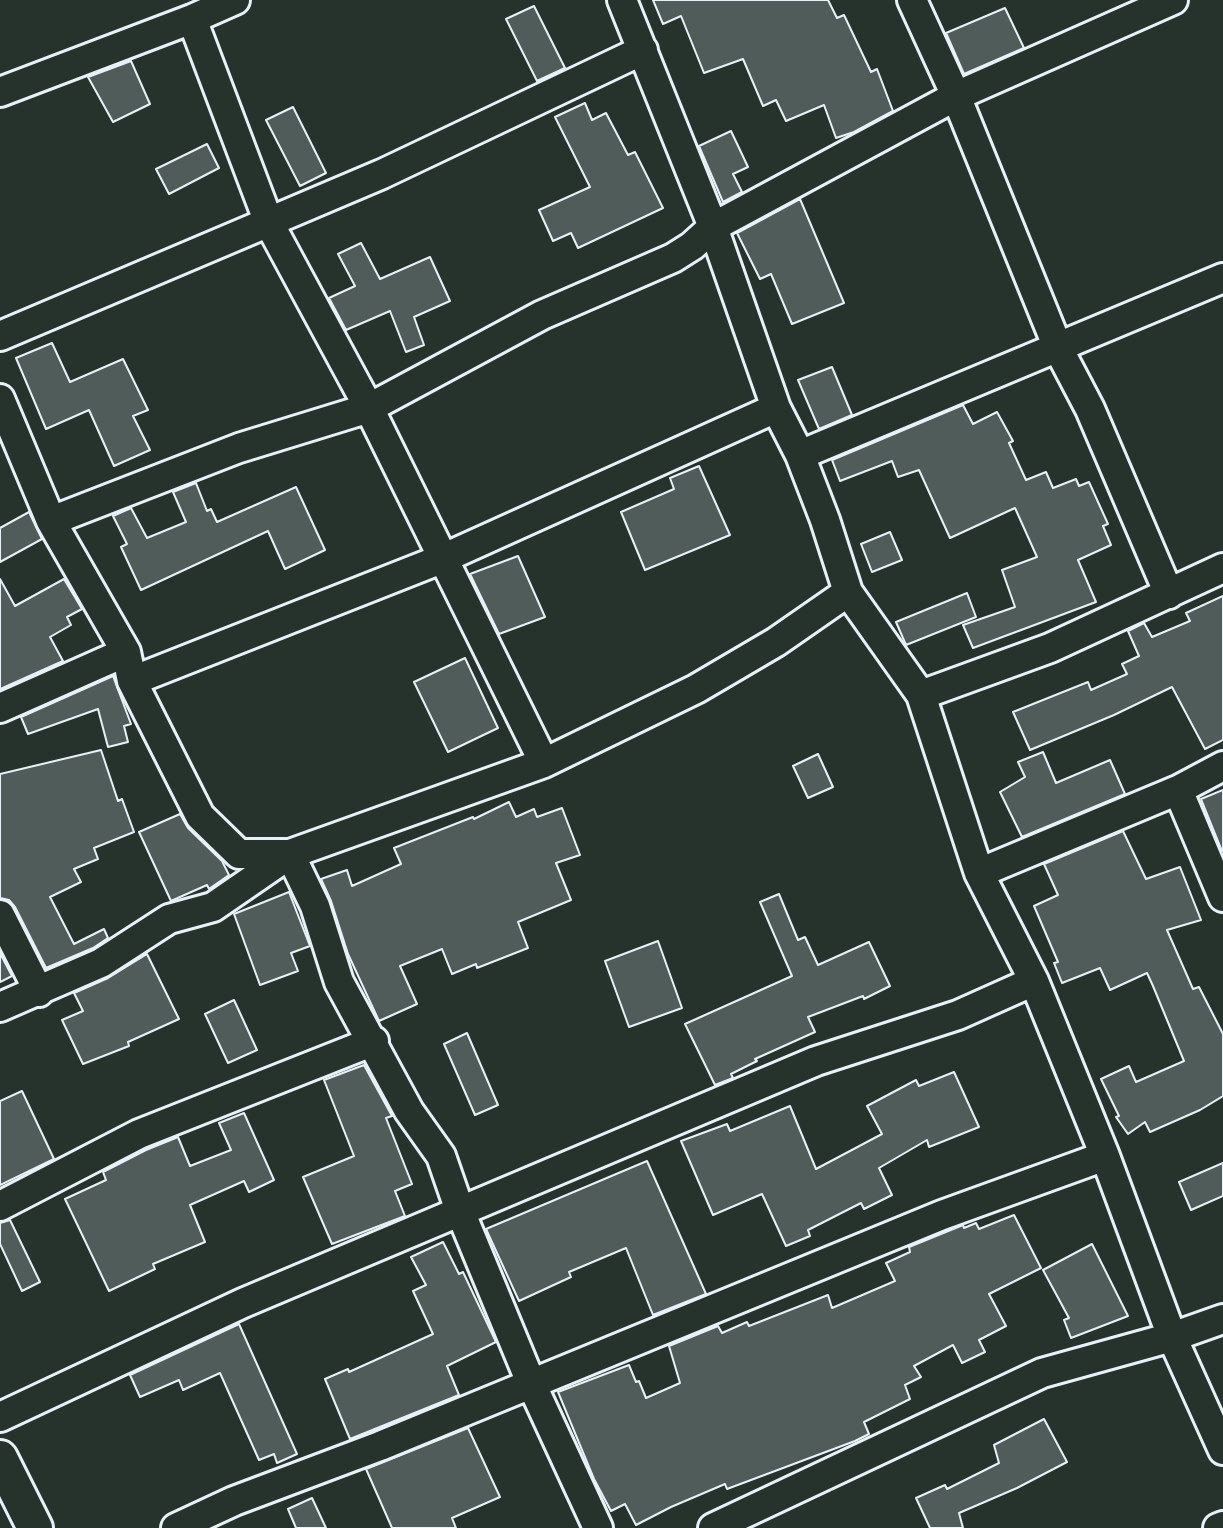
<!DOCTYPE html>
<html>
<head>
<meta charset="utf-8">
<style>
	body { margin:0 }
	canvas { display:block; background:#26332d }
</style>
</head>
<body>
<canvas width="1223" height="1528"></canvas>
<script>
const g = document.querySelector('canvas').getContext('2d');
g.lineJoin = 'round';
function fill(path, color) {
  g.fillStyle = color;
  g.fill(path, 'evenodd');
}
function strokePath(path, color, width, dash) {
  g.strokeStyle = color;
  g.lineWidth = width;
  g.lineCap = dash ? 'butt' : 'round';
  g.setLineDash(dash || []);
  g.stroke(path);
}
const building = new Path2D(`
	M653,0H828L837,18L844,15L871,72L877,69L893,111L854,132L836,138L824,105L786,121L776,100L763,106L743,59L704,73L681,16L663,24Z
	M534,6L565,68L537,81L506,19Z
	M1005,8L1024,48L964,74L946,33Z
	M131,61L150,104L113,122L88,77Z
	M585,103L592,120L606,113L628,155L635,152L663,208L578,248L571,233L553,241L539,210L590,187L555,117Z
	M293,107L326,173L300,186L266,120Z
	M731,131L748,167L733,174L742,192L723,202L699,146Z
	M207,144L219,168L169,194L156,169Z
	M800,199L844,303L792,324L771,274L760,279L737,233Z
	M361,243L380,279L430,257L450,301L414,317L424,345L406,352L390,311L346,330L329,298L355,286L338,254Z
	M52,343L70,382L123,359L148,410L133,416L150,450L114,466L89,410L46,429L16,358Z
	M832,367L852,415L819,429L798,380Z
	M963,405L973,424L997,412L1013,441L1009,443L1026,480L1046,472L1053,488L1076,479L1079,486L1089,482L1108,524L1103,526L1111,545L1078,560L1096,602L973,648L963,625L1015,607L1002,570L1037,557L1015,508L950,538L919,470L898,477L892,461L840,481L832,460Z
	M699,466L730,535L645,570L621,512L674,489L670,478Z
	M196,483L207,511L211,509L217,522L296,487L325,550L285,569L268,531L141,590L121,547L127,544L113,516L131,508L147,538L186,522L173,492Z
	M29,512L42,539L0,562V528Z
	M890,532L902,560L872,572L861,544Z
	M518,556L545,617L499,634L470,574Z
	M0,579L15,606L64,579L82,609L67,617L71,625L50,637L63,661L0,689Z
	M967,593L976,617L906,645L896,622Z
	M1223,596V740L1205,749L1172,687L1114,715L1030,750L1013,712L1088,682L1091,690L1127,674L1122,664L1139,656L1128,631L1144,623L1152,637L1190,621L1186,613Z
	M465,658L498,728L448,752L414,682Z
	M113,676L131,724L124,726L128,742L108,747L98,709L28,734L21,717Z
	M101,750L118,801L122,799L134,832L94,848L98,859L74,869L81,882L50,897L74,944L104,929L108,938L93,948L46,968L15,907L9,900L0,898V774Z
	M1043,752L1056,783L1110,760L1125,794L1022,837L1000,792L1025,777L1018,762Z
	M818,754L833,787L808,798L793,766Z
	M1223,790V851H1222L1201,799Z
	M509,802L516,817L534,809L537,817L562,808L580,855L556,863L571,900L518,922L528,948L477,968L476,964L452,974L442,949L400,966L417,1004L379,1021L348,954L331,901L321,879L347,870L352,886L401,864L394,848L473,817L474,819Z
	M180,814L188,828L222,861L229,875L209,889L207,885L171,901L139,832Z
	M1123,831L1146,879L1180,867L1201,920L1167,930L1193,989L1199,987L1223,1034V1096L1200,1110L1150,1132L1145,1122L1128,1134L1116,1117L1119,1116L1101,1079L1129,1066L1136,1082L1184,1061L1153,986L1147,973L1110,990L1100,968L1062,983L1054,963L1058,962L1034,906L1058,895L1044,864Z
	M289,892L310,946L291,953L298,971L260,985L234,914Z
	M779,894L798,940L805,937L818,965L869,942L890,986L864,999L863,996L808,1017L815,1032L755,1059L757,1061L731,1074L733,1078L715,1085L685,1024L792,976L760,902Z
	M658,941L682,1008L629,1027L605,961Z
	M0,953L12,976L0,982Z
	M147,954L179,1019L128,1042L129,1046L83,1064L62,1020L83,1011L74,993L108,978Z
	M234,1000L257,1050L228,1063L205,1014Z
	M467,1033L498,1105L475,1115L444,1044Z
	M364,1065L392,1116L386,1118L412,1184L395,1191L405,1216L332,1244L303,1177L354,1156L324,1080Z
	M954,1072L979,1127L929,1147L927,1140L879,1168L892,1195L864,1209L861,1203L808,1230L810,1236L786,1246L762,1194L713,1215L681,1141L727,1124L730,1131L790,1106L816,1169L882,1134L867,1106L916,1080L919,1086Z
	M22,1091L54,1159L0,1185V1101Z
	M244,1113L274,1180L249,1192L244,1181L190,1205L205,1242L153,1264L155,1269L109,1291L65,1199L106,1180L103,1172L146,1150L178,1137L190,1166L231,1150L219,1123Z
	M647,1161L706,1294L653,1315L626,1248L569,1272L571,1277L519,1301L486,1229Z
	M1223,1163V1196L1191,1210L1179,1182Z
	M1014,1215L1041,1268L989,1294L1006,1326L979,1340L985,1352L962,1363L953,1345L914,1366L921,1377L905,1385L910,1399L864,1422L869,1434L855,1441L727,1489L725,1484L671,1507L636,1525L625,1504L611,1511L594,1479L558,1392L629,1365L636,1382L639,1381L646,1398L680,1383L669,1346L718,1326L722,1333L747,1322L749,1326L828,1295L832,1308L895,1281L886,1263L910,1252L909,1247L963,1225L964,1228L976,1223L979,1229Z
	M10,1220L40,1282L22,1291L0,1244V1223Z
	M443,1242L459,1274L463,1272L496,1342L447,1366L459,1395L350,1439L325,1379L348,1369L349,1372L433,1334L413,1291L426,1285L411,1257Z
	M1092,1244L1128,1316L1071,1338L1064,1320L1069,1318L1043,1270Z
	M239,1324L297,1454L277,1463L274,1454L259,1460L220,1373L183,1390L179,1380L140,1397L130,1375Z
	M1044,1419L1067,1462L1017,1488L959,1513L963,1528H930L916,1498L945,1485L947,1489L999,1463L994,1445Z
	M468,1428L500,1497L452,1518L456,1528H392L366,1469Z
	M312,1498L326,1528H296L288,1509Z`);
fill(building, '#505c59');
strokePath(building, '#e8f1f8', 2);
const minor = new Path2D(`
	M622,0L713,227L776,408L800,455L825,520L848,592L921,695L979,873L1034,981L1105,1156L1172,1337L1223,1450
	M912,0L956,96L1058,348L1090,409L1169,594
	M192,19L269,223L369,408L544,763
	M0,92L192,19L235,0
	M0,336L382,174L643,50
	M0,399L51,521L126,652L132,681L200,816L239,854H290L315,906L339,982L409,1111L441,1156L460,1211L531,1383L598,1528
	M800,455L1223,278
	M51,521L239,448L369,408L542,315L673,258L692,246L713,227L956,96L1173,0
	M132,681L444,558L776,408
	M921,695L1050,648L1223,568
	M0,708L126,652
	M1178,790L1223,897
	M979,873L1178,790L1223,766
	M0,915L39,992
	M0,1007L101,963L169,919L213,907L290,854L544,763L696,689L776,642L848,592
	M0,1206L139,1134L374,1041
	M0,1417L243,1303L816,1061L958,1015L1034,981
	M176,1528L234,1501L380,1446L942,1215L1105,1156
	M713,1528L1042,1373L1172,1337L1223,1319
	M1218,1528L1223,1526`);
const tertiary = new Path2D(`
	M0,1458L35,1528`);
strokePath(minor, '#e8f1f8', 34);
strokePath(tertiary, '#e8f1f8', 40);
strokePath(minor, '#26332d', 28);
strokePath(tertiary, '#26332d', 34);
</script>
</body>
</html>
